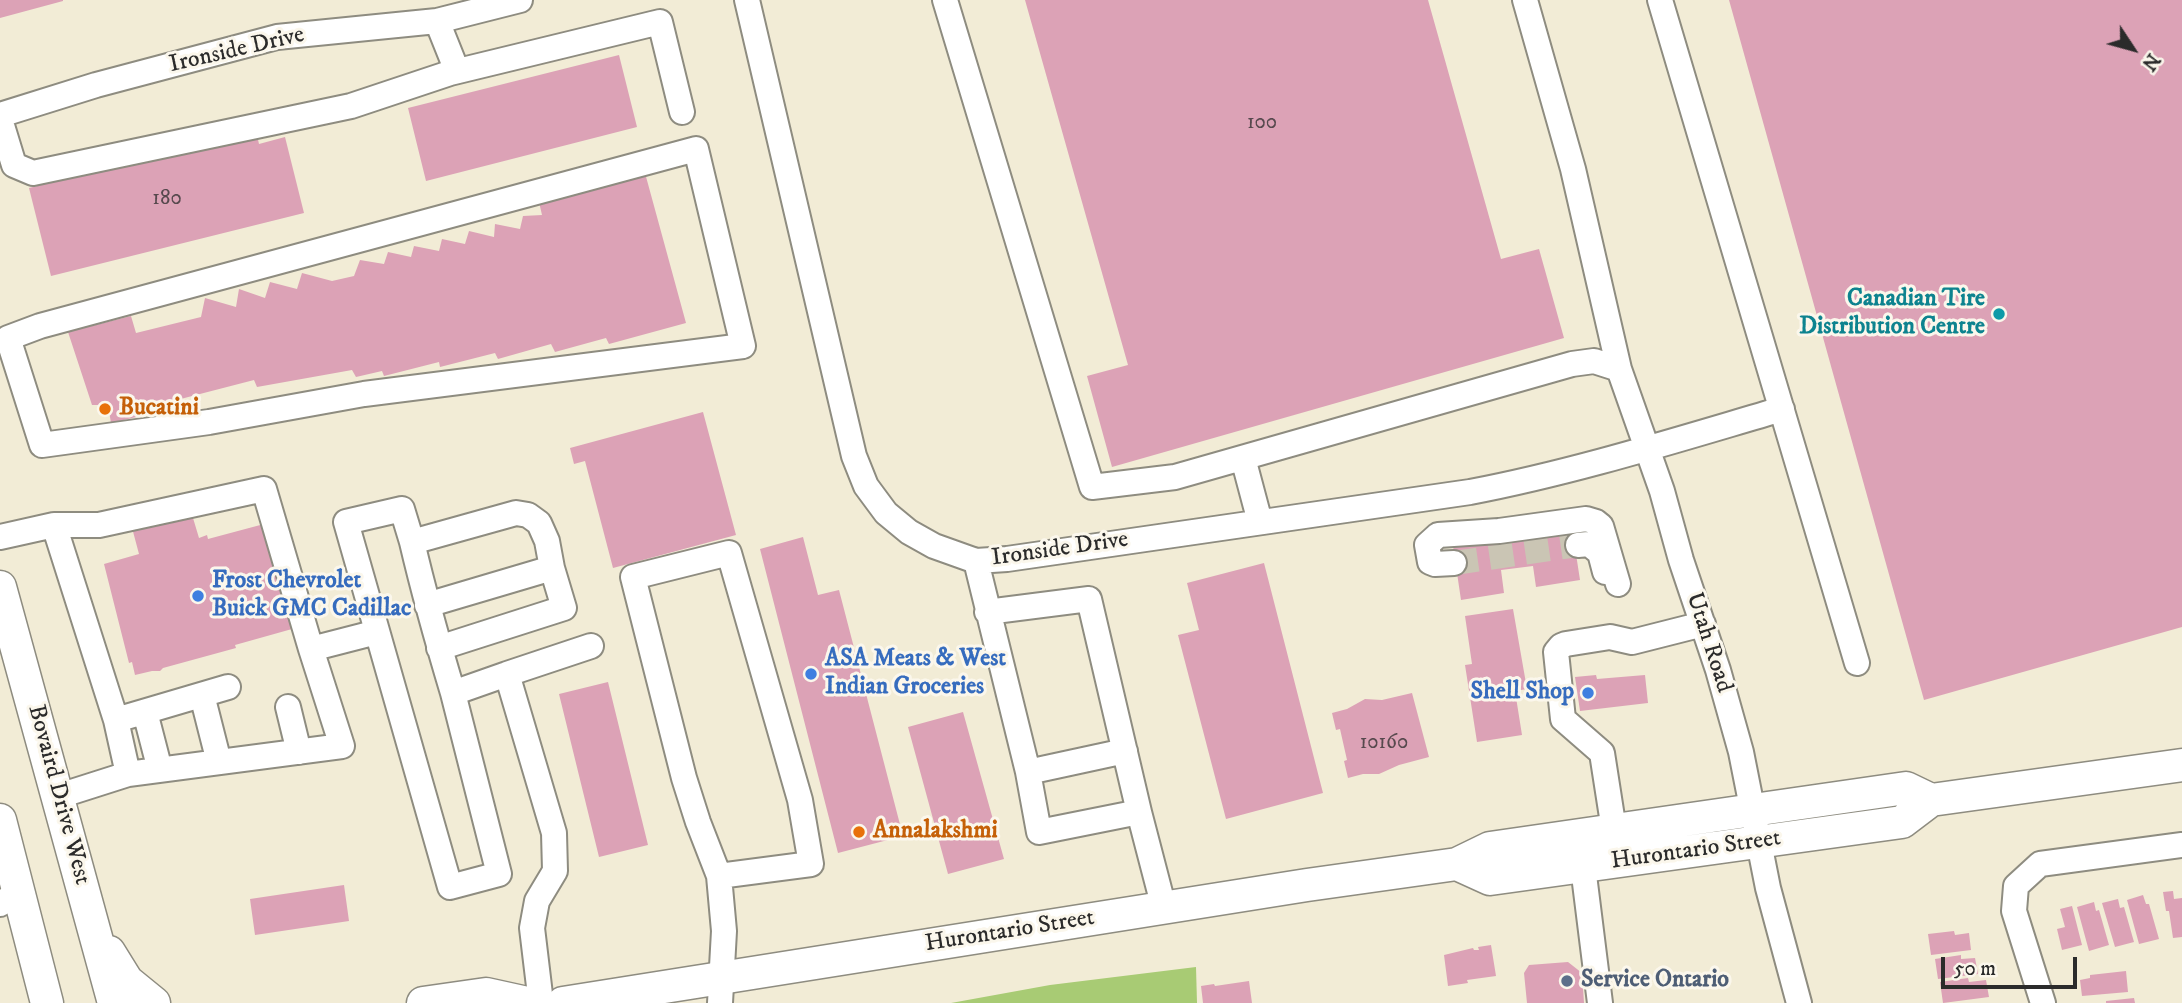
<!DOCTYPE html>
<html>
<head>
<meta charset="utf-8">
<style>
	body { margin:0 }
	#map { position:relative; width:2182px; height:1003px; overflow:hidden; background:#f2ecd6; font-family:"IM FELL DW Pica",serif }
	canvas { display:block }
	.north { position:absolute; left:2098px; top:14px; width:70px; height:70px; -webkit-text-stroke:5px #fbf7ec; paint-order:stroke; rotate:126deg; font-size:19px; font-weight:700; line-height:28px; text-align:center; color:#2b2b2b }
	.north::after { content:''; display:block; margin:auto; width:24px; height:32px; background:#2b2b2b; clip-path:polygon(50% 0,100% 100%,50% 72%,0 100%) }
	.scale { position:absolute; left:1941px; top:957px; width:136px; height:32px; box-sizing:border-box; border:4px solid #2b2b2b; border-top:0; padding-left:9px; font-size:21px; line-height:24px; white-space:nowrap; color:#2b2b2b; -webkit-text-stroke:5px #fbf7ec; paint-order:stroke }
</style>
</head>
<body>
<div id="map">
<canvas width="2182" height="1003"></canvas>
<div class="north">N</div>
<div class="scale">50 m</div>
</div>
<script>
const g = document.querySelector('canvas').getContext('2d');
g.lineJoin = 'round';
function fill(path, color) {
  g.fillStyle = color;
  g.fill(path, 'evenodd');
}
function strokePath(path, color, width, dash) {
  g.strokeStyle = color;
  g.lineWidth = width;
  g.lineCap = dash ? 'butt' : 'round';
  g.setLineDash(dash || []);
  g.stroke(path);
}
function write(font, color, halo, rows, align = 'center') {
  g.font = font + ' "IM FELL DW Pica",serif';
  g.lineWidth = 6;
  g.setLineDash([]);
  g.textBaseline = 'middle';
  g.strokeStyle = halo;
  g.fillStyle = color;
  for (const [text, x, y, turn = 0] of rows) {
    g.save();
    g.translate(x, y);
    g.rotate((+turn || 0) * Math.PI / 180);
    g.textAlign = isNaN(turn) ? turn : align;
    if (halo) g.strokeText(text, 0, 0);
    g.fillText(text, 0, 0);
    g.restore();
  }
}
fill(new Path2D(`
	M1196,967L1197,1003H951L1050,985Z`), '#a8cb74');
fill(new Path2D(`
	M0,0H63V1L0,18Z
	M1025,0H1428L1501,259L1539,249L1564,338L1112,467L1087,376L1128,365Z
	M1729,0H2182V627L1924,700Z
	M619,55L637,127L426,181L408,108Z
	M256,131L259,144L285,137L304,213L51,276L29,188Z
	M645,173L686,323L609,344L606,338L555,352L551,344L498,359L495,353L440,367L439,362L384,376L382,371L356,377L352,370L257,387L254,380L169,402L170,409L111,423L108,405H92L68,332L131,316L136,333L201,317L205,298L236,307L239,289L265,298L270,282L297,289L302,273L332,281L354,276L360,260L384,264L388,252L411,257L414,246L439,251L442,239L465,244L469,231L494,237L495,224L520,229L523,216L542,215L539,202Z
	M703,412L736,535L613,568L585,461L574,464L570,448Z
	M190,508L199,538L207,535L208,539L264,524L292,629L235,645L236,648L163,668L160,671H152L135,675L132,662L129,663L104,564L139,554L131,524Z
	M1572,528L1580,580L1536,587L1533,566L1501,570L1504,593L1461,600L1452,539L1488,533L1489,545L1502,539Z
	M803,537L818,595L839,590L903,836L838,853L760,549Z
	M1264,563L1323,793L1226,819L1178,635L1199,630L1187,583Z
	M1513,609L1527,689L1515,691L1522,735L1477,742L1465,665L1472,664L1465,616Z
	M1596,675L1597,679L1645,675L1648,703L1580,711L1575,677Z
	M608,682L648,845L599,857L559,694Z
	M1412,693L1429,757L1399,765L1379,774H1363L1348,778L1344,761L1347,760L1340,729L1336,730L1332,713L1347,709L1365,699L1382,700Z
	M963,712L1004,859L948,874L908,727Z
	M344,885L349,921L255,935L250,899Z
	M2173,891L2174,899L2182,898V937L2173,938L2169,911H2166L2163,892Z
	M2143,895L2146,904H2149L2159,939L2139,944L2127,900Z
	M2118,899L2120,908L2124,907L2134,942L2115,947L2102,903Z
	M2094,902L2096,911L2099,910L2109,945L2089,951L2077,907Z
	M2072,906L2082,945L2062,950L2057,929L2065,927L2060,909Z
	M1954,931L1955,935L1969,933L1971,950L1931,955L1928,934Z
	M1491,945L1496,976L1467,980L1468,983L1448,986L1444,955L1473,948L1474,950H1479L1478,947Z
	M1961,955V959L1975,958L1978,974L1938,979L1935,959Z
	M1568,962L1582,973L1584,1003H1527L1524,973L1529,965Z
	M2126,971L2128,992L2082,996L2080,980L2090,978V975Z
	M1968,978L1969,982L1986,980L1989,997L1943,1003L1940,982Z
	M1249,981L1252,1003H1203L1201,986L1214,984L1215,986Z
	M2134,998L2135,1003H2106V1001Z`), '#dca2b6');
strokePath(new Path2D(`
	M1454,563L1578,545`), '#cac5b4', 24, [24, 12]);
const minor = new Path2D(`
	M747,0L854,456L866,486L886,513L909,532L934,546L976,561L1007,559L1470,492C1575,472 1679,439 1782,409
	M945,0L1092,487L1175,477L1572,364L1594,361L1619,369
	M1525,0L1573,169L1619,369L1662,491L1681,560L1718,670L1741,752L1768,888L1799,1003
	M1660,0L1857,663
	M437,21L457,71
	M0,115L96,85L277,37L437,21L520,0
	M0,119L14,165L33,173L351,106L450,73L660,22L682,112
	M696,149L743,346L364,394L209,422L42,445L8,338L40,326Z
	M1243,458L1260,522
	M54,525H99L264,489L311,649L342,746L128,774
	M0,537L54,525L116,720L128,774L59,796
	M412,542L402,509L346,522L450,887L499,874L453,693
	M1578,545L1589,544L1600,553L1605,572
	M976,561L1028,772L1039,832L1139,812L1164,908
	M1454,563L1435,564L1430,562L1427,545L1438,535L1499,531L1586,519L1596,522L1601,526L1618,584
	M427,605L552,568
	M987,612L1089,599L1139,812
	M439,648L564,608L552,568L547,541L539,523L528,515L516,513L412,542C424,593 438,643 453,693L507,674
	M311,649L377,632
	M202,695L219,762
	M288,707L299,752
	M145,712L160,770
	M116,720L228,687
	M1028,772L1125,751
	M1614,830L1602,753L1563,719L1556,652L1561,646L1566,644L1610,637L1632,642L1703,624
	M1583,867L1600,1003
	M719,876L811,864L800,800L729,553L633,577L684,778L698,822L719,876L724,931L720,1003
	M0,904L19,892
	M541,1003L532,928L537,901L555,871L554,833L507,674L591,646
	M2043,1003L2014,911L2016,886L2040,864L2182,845`);
const major = new Path2D(`
	M0,587L114,1003
	M0,820L47,1003
	M1457,864L1490,879L1902,822L1931,800L2182,765
	M109,952L127,981L154,1003
	M423,1003L486,994L527,1003
	M563,1003L1307,885L1457,864L1490,848L1906,788L1931,800`);
strokePath(minor, '#8e8c80', 28);
strokePath(major, '#8e8c80', 35);
strokePath(minor, '#fff', 24);
strokePath(major, '#fff', 32);
for (const [x, y, r, color] of [
	[1999,314,7,"#0f9aa8"],
	[105,409,7,"#e8710a"],
	[198,596,7,"#3f7fe0"],
	[811,674,7,"#3f7fe0"],
	[1588,693,7,"#3f7fe0"],
	[859,832,7,"#e8710a"],
	[1567,981,7,"#5c6f8a"]
]) {
  const dot = new Path2D();
  dot.arc(x, y, r, 0, 2 * Math.PI);
  g.fillStyle = color;
  g.fill(dot);
  strokePath(dot, '#fbf7ec', 2.5);
}
write('21px', '#57494e', null, [
	["100",1262,124],
	["180",167,200],
	["10160",1384,744]
]);
write('24px', '#2b2b2b', '#fbf7ec', [
	["Ironside Drive",237,51,-13],
	["Ironside Drive",1060,550,-8],
	["Utah Road",1708,643,72],
	["Bovaird Drive West",58,795,75],
	["Hurontario Street",1696,851,-8],
	["Hurontario Street",1010,932,-9]
]);
write('bold 24px', '#0d838f', '#fbf7ec', [
	["Canadian Tire",1985,300],
	["Distribution Centre",1985,328]
], 'right');
write('bold 24px', '#c56008', '#fbf7ec', [
	["Bucatini",119,409],
	["Annalakshmi",873,832]
], 'left');
write('bold 24px', '#366cbe', '#fbf7ec', [
	["Frost Chevrolet",212,582],
	["Buick GMC Cadillac",212,610],
	["ASA Meats & West",825,660],
	["Indian Groceries",825,688],
	["Shell Shop",1574,693,"right"]
], 'left');
write('bold 24px', '#4e5e75', '#fbf7ec', [
	["Service Ontario",1581,981]
], 'left');
</script>
</body>
</html>
